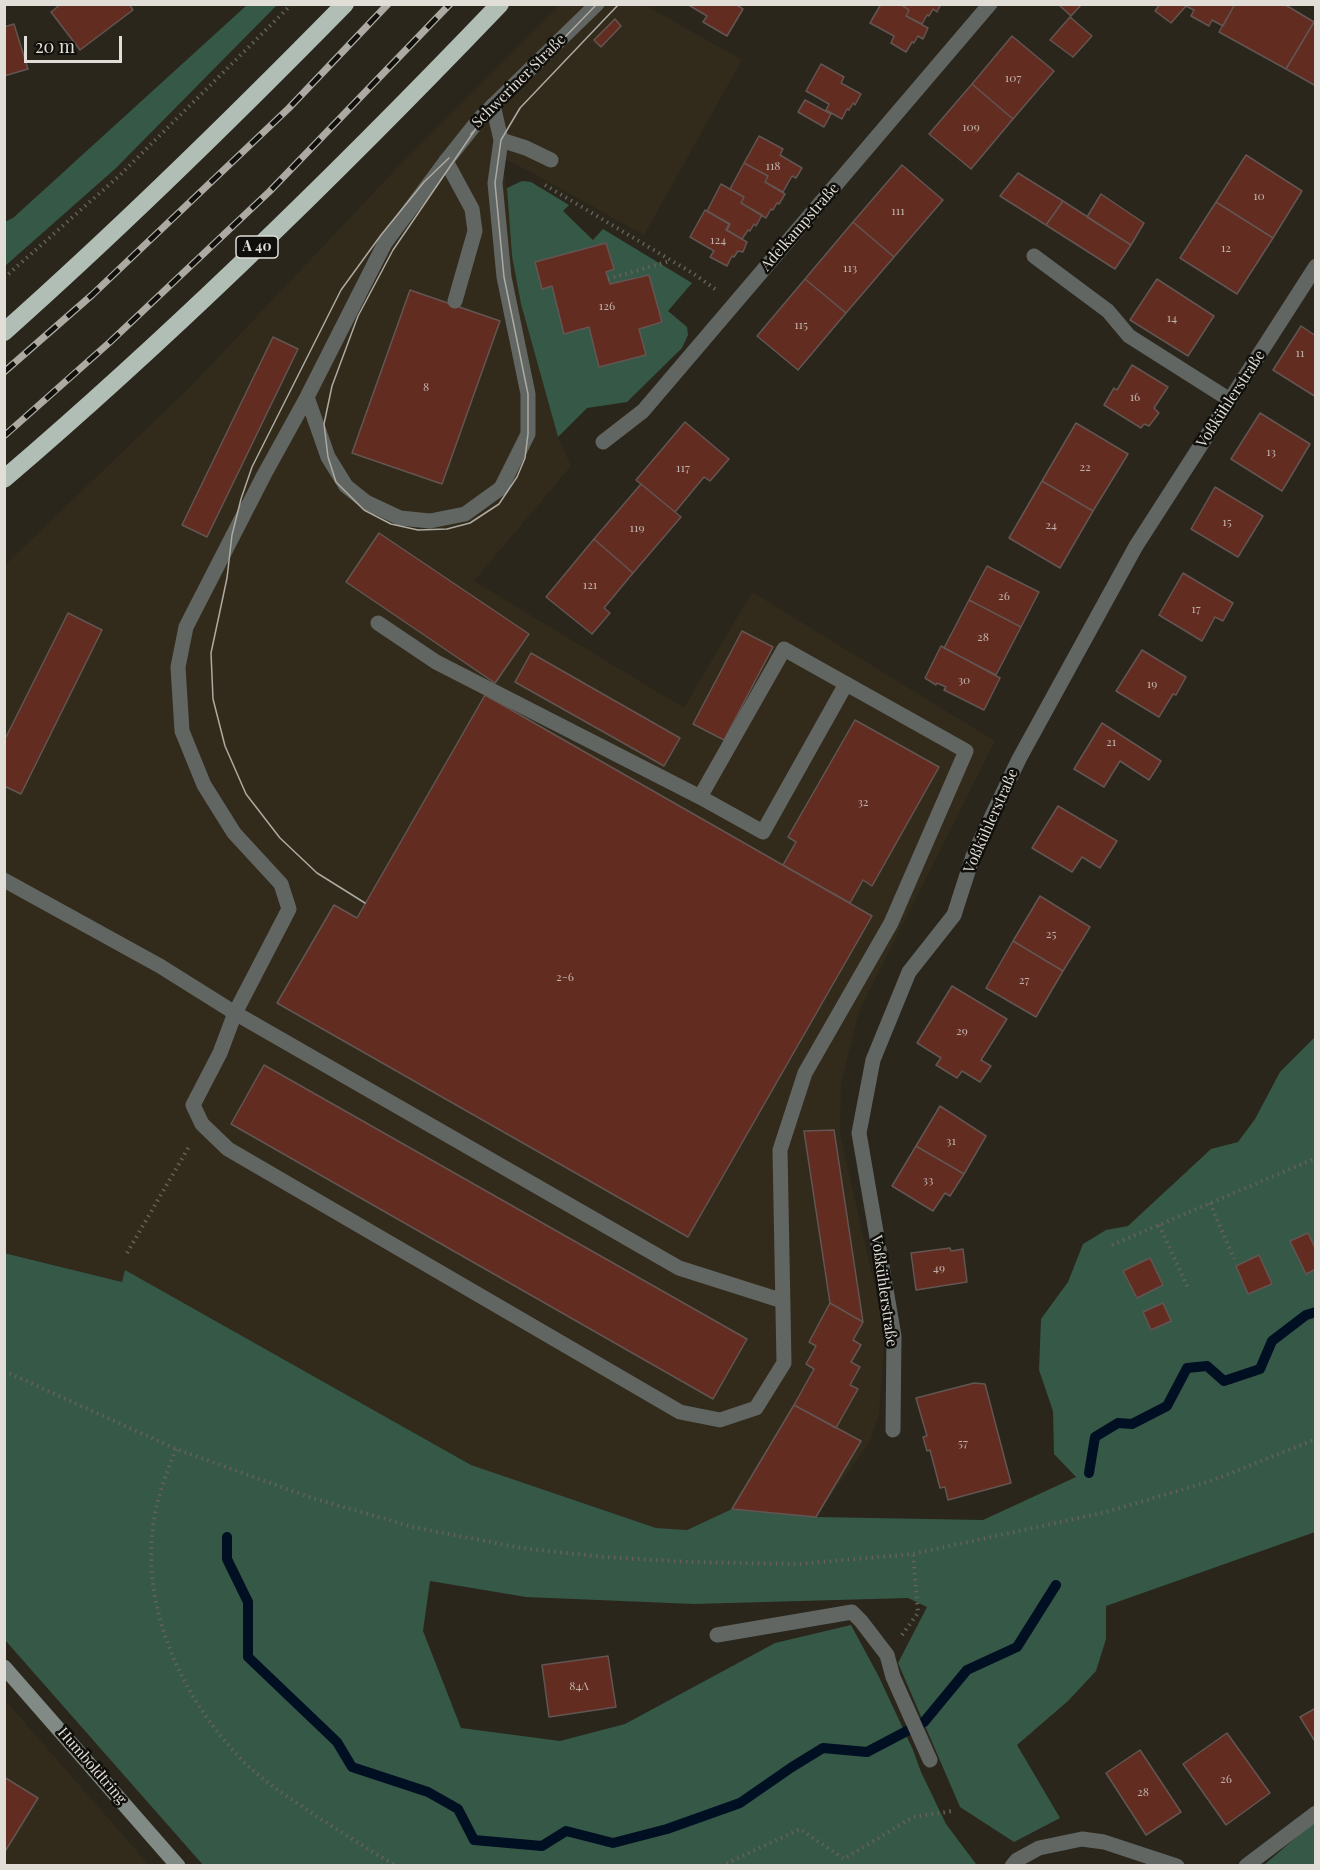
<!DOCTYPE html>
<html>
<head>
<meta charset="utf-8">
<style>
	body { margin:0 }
	#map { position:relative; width:1320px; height:1870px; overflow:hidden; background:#2a261c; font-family:"Playfair Display",serif }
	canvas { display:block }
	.frame { position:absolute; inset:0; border:6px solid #e0ded7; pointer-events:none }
	.scale { position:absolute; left:24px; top:36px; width:98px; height:27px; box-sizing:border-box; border:3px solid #e0ded7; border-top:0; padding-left:8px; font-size:18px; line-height:21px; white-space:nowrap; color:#e0ded7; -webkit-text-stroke:4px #110f0b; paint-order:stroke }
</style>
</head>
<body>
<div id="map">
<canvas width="1320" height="1870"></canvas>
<div class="frame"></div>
<div class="scale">20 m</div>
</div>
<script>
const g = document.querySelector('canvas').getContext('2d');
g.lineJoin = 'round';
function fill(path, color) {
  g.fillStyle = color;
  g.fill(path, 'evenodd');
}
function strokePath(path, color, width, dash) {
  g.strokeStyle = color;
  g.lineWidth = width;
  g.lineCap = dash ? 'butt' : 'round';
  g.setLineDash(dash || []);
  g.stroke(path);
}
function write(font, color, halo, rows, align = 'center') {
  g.font = font + ' "Playfair Display",serif';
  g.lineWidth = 5;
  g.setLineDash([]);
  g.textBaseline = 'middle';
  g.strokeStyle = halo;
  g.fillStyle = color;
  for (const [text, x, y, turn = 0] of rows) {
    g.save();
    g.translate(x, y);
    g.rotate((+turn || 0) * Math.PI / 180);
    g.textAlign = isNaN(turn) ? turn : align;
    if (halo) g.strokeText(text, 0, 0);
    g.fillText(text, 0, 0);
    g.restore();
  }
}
fill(new Path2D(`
	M560,5H645L742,60L644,235L523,168L501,158L507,188L512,256L521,304L558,437L571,466L474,581L684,708L752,592L995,741L859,1011L841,1083L840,1134L885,1332L879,1415L870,1441L816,1517L732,1509L687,1530L656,1528L471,1465L125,1270L123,1282L5,1253V565L194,383L396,169Z
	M5,1700L149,1865H5Z`), '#322b1b');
fill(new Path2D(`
	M247,5H277L115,169L5,266V222L13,218Z
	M522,181L531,182L569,205L563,211L593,240L603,229L692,283L668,311L687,327L688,335L682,348L627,402L587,408L558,437L521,304L512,256L507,188Z
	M1315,1037V1532L1106,1606V1639L1096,1671L1068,1701L1017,1745L1060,1818L1014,1842L960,1807L898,1663L927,1607L908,1598L694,1604L526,1597L430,1581L423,1631L461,1728L560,1741L625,1724L775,1643L851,1625L879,1677L913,1750L921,1772L946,1824L976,1864V1865H203L5,1640L4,1253L122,1282L125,1270L471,1465L656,1528L687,1530L732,1509L816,1517L983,1520L1076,1477L1054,1454L1053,1411L1039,1370L1041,1319L1068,1282L1083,1244L1106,1230L1128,1226L1211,1149L1238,1142L1255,1119L1280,1072Z
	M1315,1821V1865H1264Z`), '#365847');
strokePath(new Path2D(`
	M1089,1473L1095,1437L1118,1423L1132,1424L1167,1406L1187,1368L1207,1366L1224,1381L1260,1369L1272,1341L1306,1315L1316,1312
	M227,1537V1559L248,1602V1657L337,1742L352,1767L428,1792L458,1809L474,1840L542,1846L566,1831L613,1843L667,1829L740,1803L792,1767L823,1748L867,1752L924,1722L967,1670L1017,1647L1056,1585`), '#000f22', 10);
const building = new Path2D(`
	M61,4H129L133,10L80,50L51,12Z
	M687,4H735L743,9L727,36L703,22L707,16Z
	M881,4H900L909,10L906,16L928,28L923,39L918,36L914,43L912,42L906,52L891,43L894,36L870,23Z
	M900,4H941L937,12L933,9L929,16L927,15L922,24L906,16L909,10Z
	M1058,4H1081V5L1071,16Z
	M1160,4H1235L1223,26L1212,20L1209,26L1191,16L1194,10L1186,6L1171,23L1155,11Z
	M1235,4H1284L1314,22L1286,69L1219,32Z
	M1070,17L1092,36L1073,57L1050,40Z
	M615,19L621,26L601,47L594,40Z
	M1314,22L1316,23V86L1286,69Z
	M14,24L28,69L4,76V27Z
	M1012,36L1054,71L1013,119L972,84Z
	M821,64L844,77L841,83L861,94L855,105L853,103L849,110L847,109L842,119L826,110L829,104L806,91Z
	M972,84L1013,119L971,169L929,134Z
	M805,100L831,114L824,127L798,112Z
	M759,136L783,149L780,155L802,168L796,178L792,176L783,192L765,182L768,176L744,163Z
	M1246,155L1302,191L1273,238L1216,202Z
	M744,163L768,176L765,182L785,194L779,204L777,203L773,210L771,209L766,218L741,203L744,197L730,189Z
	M902,165L943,200L894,257L853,222Z
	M1018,173L1063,201L1046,225L1000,196Z
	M721,184L744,197L741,203L762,215L756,226L754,224L750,231L748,230L742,239L727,230L730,224L707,211Z
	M1101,194L1144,223L1131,245L1087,217Z
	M1063,201L1131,245L1115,269L1046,225Z
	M1216,202L1273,238L1237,294L1180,258Z
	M705,210L729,224L726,230L747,242L743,252L738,251L734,257L732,256L727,266L710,257L714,251L690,237Z
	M853,222L894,257L846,313L805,279Z
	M606,243L614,269L606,272L610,284L649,275L662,322L639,329L646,355L599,367L589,327L564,334L552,286L542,289L535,262Z
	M805,279L846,313L798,370L757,336Z
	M1157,279L1214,316L1188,356L1130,320Z
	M410,290L500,321L442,484L352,453Z
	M1301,326L1316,336V397L1273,370Z
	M273,337L298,349L207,537L182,525Z
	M1132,365L1168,387L1154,408L1159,413L1149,426L1144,424L1141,428L1104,405L1114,388L1117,390Z
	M1260,413L1310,444L1282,491L1231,459Z
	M685,422L729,459L710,481L704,477L675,512L636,480Z
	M1076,423L1128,454L1093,511L1042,481Z
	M1042,481L1093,511L1060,568L1009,538Z
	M641,484L681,517L633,573L594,539Z
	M1215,487L1263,516L1238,557L1191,529Z
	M379,533L529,634L495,683L346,582Z
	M594,539L633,573L604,608L610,613L592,634L546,597Z
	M987,566L1039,592L1021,627L969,600Z
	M1183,573L1233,603L1223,621L1215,617L1202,641L1159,615Z
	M969,600L1021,627L996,675L944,648Z
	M68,613L102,630L21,794L4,786V741Z
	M742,631L773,647L724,740L693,724Z
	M941,646L1000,678L984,710L944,690L946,687L937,683L936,685L925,678Z
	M1142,650L1186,677L1176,695L1173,694L1159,717L1116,691Z
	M531,653L680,738L664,766L515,682Z
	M485,695L872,916L688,1237L277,1003L334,905L357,918Z
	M855,720L939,767L872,886L863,880L850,903L783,865L796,842L788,837Z
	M1102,723L1161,761L1149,780L1120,761L1104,787L1074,769Z
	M1058,806L1117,841L1100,868L1082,857L1072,872L1032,848Z
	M1040,896L1090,927L1063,971L1013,941Z
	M1013,941L1063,971L1036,1017L986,988Z
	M952,986L1007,1019L981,1060L991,1066L980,1082L962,1071L957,1078L936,1065L941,1058L917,1043Z
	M264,1065L747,1339L713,1399L231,1124Z
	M940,1106L986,1136L964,1174L916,1146Z
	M834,1130L863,1322L830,1303L804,1131Z
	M916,1146L964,1174L950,1196L945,1193L933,1211L892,1186Z
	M1308,1233L1316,1250V1269L1306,1274L1290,1241Z
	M950,1248L951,1251L963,1249L967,1282L916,1290L911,1253Z
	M1259,1255L1272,1284L1248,1294L1236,1266Z
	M1150,1258L1163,1285L1137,1298L1123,1271Z
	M830,1303L863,1322L853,1340L861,1345L851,1362L860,1367L850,1385L858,1389L836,1428L794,1405L814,1369L806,1364L816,1346L809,1342Z
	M1163,1303L1171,1321L1151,1330L1143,1312Z
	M974,1383L985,1384L1011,1483L948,1500L945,1487L940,1488L930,1450L927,1451L923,1437L927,1436L916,1398Z
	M794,1405L861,1441L816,1517L732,1509Z
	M608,1656L616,1707L549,1717L542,1665Z
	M1316,1708V1743L1300,1717Z
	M1227,1733L1270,1793L1226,1825L1183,1764Z
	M1140,1750L1181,1812L1146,1835L1106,1773Z
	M4,1777L38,1798L4,1853Z`);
fill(building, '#622c21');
strokePath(building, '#635552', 1.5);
strokePath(new Path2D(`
	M545,185L694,274L715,289
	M4,278L119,176L292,4
	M608,279L670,261
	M1210,1203L1234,1259
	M1159,1225L1188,1288
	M1112,1245L1316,1158
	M127,1253L190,1145
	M4,1371L176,1449L312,1498L413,1527L521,1548L604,1557L688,1562L799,1564L913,1554L1106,1512L1211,1481L1316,1439
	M176,1449C166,1473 156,1501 153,1527C142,1613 184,1701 243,1761C266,1784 293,1800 319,1818C345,1834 370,1851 397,1866
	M902,1635L918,1613L913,1554
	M721,1866L800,1829L844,1859L913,1817L953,1811`), '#646158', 4, [1.5, 4.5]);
strokePath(new Path2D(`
	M501,140L526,148L551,160
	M1034,256L1108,311L1129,336L1230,400
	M455,301L475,231L472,209L446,161L385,243L307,397L264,475L186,627L178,667L182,731L204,785L234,833L281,884L289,909L235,1013L220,1053L193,1105L202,1124L228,1149L680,1412L720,1420L756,1408L784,1363L780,1150L805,1073L891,923L966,751L784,649L700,797
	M307,397L328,457L346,486L366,502L400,518L430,521L465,514L501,488L528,434V394L504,277L495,183L501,140L493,105
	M378,623L436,662L700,797L763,832L846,684
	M4,880L160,966L235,1013L679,1268L783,1301
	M893,1430L894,1336L859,1133L873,1060L909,972L954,915
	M717,1635L852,1612L861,1621L887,1655L893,1677L930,1760`), '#616662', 15);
strokePath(new Path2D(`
	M446,161L481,117L597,4
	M603,442L643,411L990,4
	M954,915L973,856L1019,759L1136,546L1316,266
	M1012,1866L1017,1860L1039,1848L1082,1839L1104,1842L1177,1866
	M1246,1866L1316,1813`), '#616662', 15);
strokePath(new Path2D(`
	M4,1667L178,1866`), '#818a84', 15);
strokePath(new Path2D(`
	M4,332C122,227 234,117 345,4
	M4,479C178,330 342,169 500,4`), '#b1beb6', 18);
strokePath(new Path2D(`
	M477,127L393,250L358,316L332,386L324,424L328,457L336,482L364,510L391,524L418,530L447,529L470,523L499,504L517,477L525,458L528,434V394L504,277L495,183L501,140L520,108L619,4
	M471,134L597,4
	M365,903L317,873L280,838L246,794L225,746L213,699L211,653L227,578L232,535L241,499L252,467L341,290L381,235L424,182L449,158`), '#acaaa2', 1.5);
const rail = new Path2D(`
	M4,372L92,295L289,108L388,4
	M4,436L110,342L270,191L450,4`);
strokePath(rail, '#acaaa2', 7);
strokePath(rail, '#110f0b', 4.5, [14]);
write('12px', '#c0b2aa', null, [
	["107",1013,78],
	["109",971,127],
	["118",773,166],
	["10",1259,196],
	["111",898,211],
	["124",718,240],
	["12",1226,248],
	["113",850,268],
	["126",607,306],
	["14",1172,318],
	["115",801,325],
	["11",1300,353],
	["8",426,387],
	["16",1135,397],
	["13",1271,452],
	["22",1085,467],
	["117",683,468],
	["15",1227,522],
	["24",1051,525],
	["119",637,528],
	["121",590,585],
	["26",1004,596],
	["17",1196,609],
	["28",983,637],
	["30",964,680],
	["19",1152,684],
	["21",1111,742],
	["32",863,802],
	["25",1051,934],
	["2-6",565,977],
	["27",1024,980],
	["29",962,1031],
	["31",951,1141],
	["33",928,1180],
	["49",939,1268],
	["57",963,1443],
	["84A",579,1686],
	["26",1226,1779],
	["28",1143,1792]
]);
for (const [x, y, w] of [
	[257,247,42]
]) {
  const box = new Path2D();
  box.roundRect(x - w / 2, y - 11, w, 22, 4.5);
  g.fillStyle = '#110f0b';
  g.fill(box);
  strokePath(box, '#e0ded7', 1.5);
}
write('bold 14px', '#e0ded7', null, [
	["A 40",257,247]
]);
write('15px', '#e0ded7', '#110f0b', [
	["Schweriner Straße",519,81,-45],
	["Adelkampstraße",800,227,-49],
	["Voßkühlerstraße",1231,399,-57],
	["Voßkühlerstraße",991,821,-66],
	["Voßkühlerstraße",884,1291,82],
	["Humboldtring",92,1766,49]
]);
</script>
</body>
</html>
